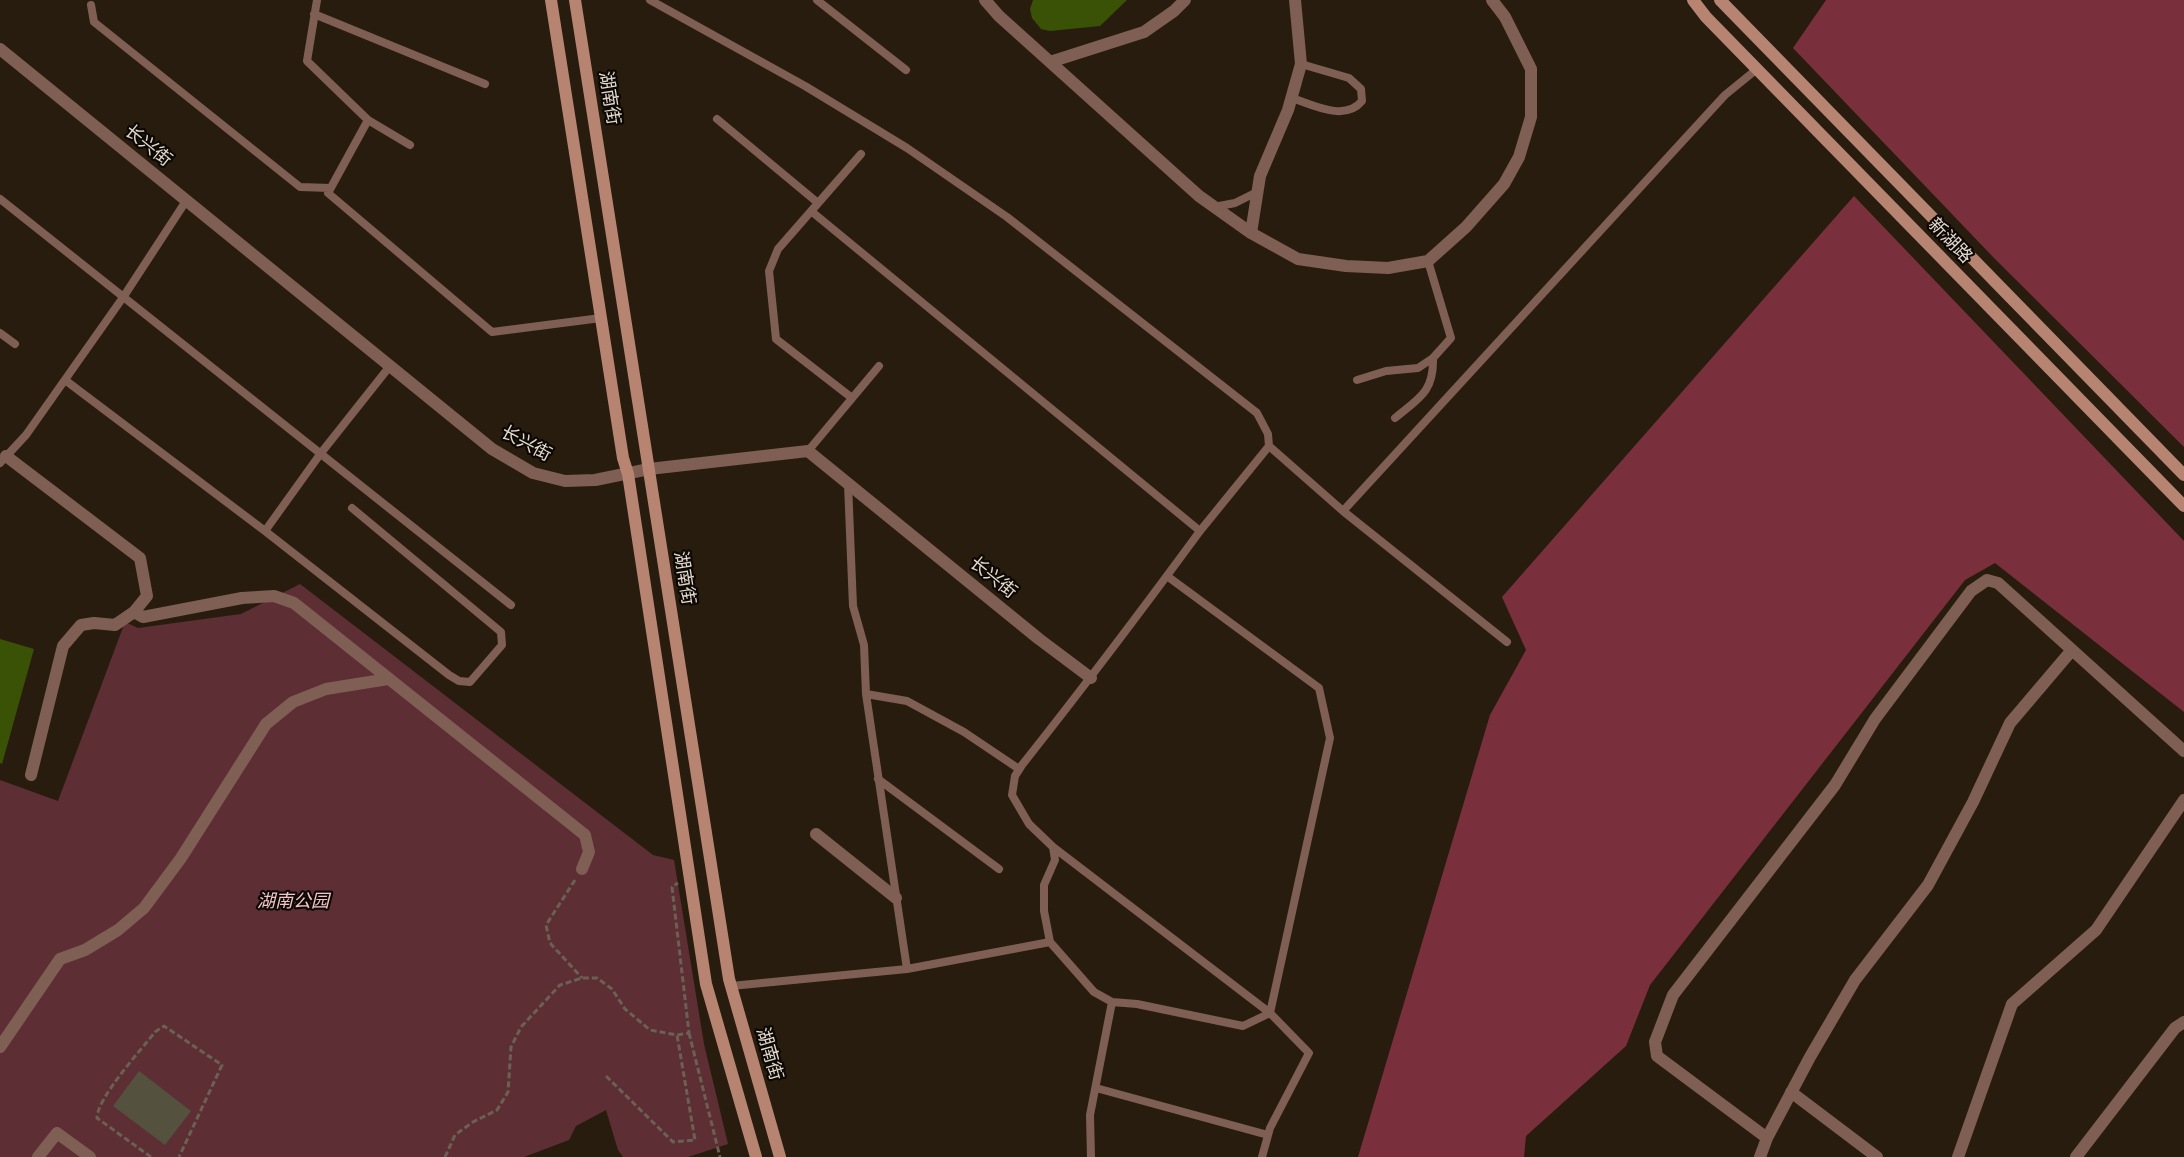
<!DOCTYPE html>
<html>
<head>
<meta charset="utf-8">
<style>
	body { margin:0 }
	canvas { display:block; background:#281c0e }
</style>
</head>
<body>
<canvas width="2184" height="1157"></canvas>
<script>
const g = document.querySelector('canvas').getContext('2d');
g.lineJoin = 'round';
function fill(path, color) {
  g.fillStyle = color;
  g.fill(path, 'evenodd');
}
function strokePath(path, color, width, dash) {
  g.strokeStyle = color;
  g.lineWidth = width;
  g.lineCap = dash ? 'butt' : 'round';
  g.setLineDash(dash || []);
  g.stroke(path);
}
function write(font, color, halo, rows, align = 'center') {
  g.font = font + ' "Libre Baskerville","Noto Sans SC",serif';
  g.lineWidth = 4.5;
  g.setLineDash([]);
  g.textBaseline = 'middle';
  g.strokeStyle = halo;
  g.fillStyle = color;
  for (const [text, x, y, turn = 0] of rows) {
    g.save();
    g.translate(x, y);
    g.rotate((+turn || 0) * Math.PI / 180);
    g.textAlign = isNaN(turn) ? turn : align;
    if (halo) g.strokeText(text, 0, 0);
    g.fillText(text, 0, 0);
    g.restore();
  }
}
fill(new Path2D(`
	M300,584L653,855L674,860L704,1044L728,1144L688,1157H623L618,1150L606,1110L576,1126L569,1140L524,1157H0V780L58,801L125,622L138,628L241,614Z`), '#5e2e35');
fill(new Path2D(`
	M1826,0H2184V447L1995,259L1793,48Z
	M1854,196L2184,541V712L1995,563L1965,580L1650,985L1626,1046L1526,1136L1524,1157H1358L1490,715L1526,650L1502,597Z`), '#79303c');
fill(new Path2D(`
	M1033,0H1127L1100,26L1050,31L1041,29L1032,18L1030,9Z
	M0,639L34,649L2,764L0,763Z`), '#395205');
fill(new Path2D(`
	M139,1071L191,1111L165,1145L113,1106Z`), '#54513e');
strokePath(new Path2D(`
	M575,880L546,925L550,943L582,978
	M689,1033L720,1157
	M606,1076L673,1142L695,1140L677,1035
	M151,1157L97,1118C97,1098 141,1050 155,1032L164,1026L222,1065L179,1157
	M445,1157L455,1135L473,1122L497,1110L508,1092L511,1047L521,1027L560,985L582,978H597L612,989L625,1009L650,1030L677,1035L689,1033L672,887L678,883`), '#6b6054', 3, [6, 3]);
strokePath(new Path2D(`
	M317,0L307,61L368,120L328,193L492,332L601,318
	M650,0L805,86L907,148L1007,217L1257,413L1268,434L1269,446
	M817,0L906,70
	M91,5L94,22L300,187L330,188
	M314,14L485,84
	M1292,98C1313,105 1345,122 1362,101L1361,89L1349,78L1301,64
	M717,119L818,203
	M368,120L410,145
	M0,199L511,605
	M1214,207L1235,203L1257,192
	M811,211L1200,531C1142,610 1083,688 1022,765L1015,776L1012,795L1029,824L1053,847L1055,860L1044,885V911L1050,942L1094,992L1112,1002L1137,1004L1243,1026L1270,1013L1330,738L1319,688L1167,576
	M0,333L15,344
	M65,380L265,531L449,675L459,681L470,682L502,645L501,632L352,508
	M1357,380L1386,371L1418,368L1433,358
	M852,398L776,339L769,271L778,249L861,154
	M1395,418C1419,398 1434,392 1433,358L1451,338L1428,261
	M808,451L879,366
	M0,463L26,435L124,296L186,201
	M848,484L853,606L864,645L866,694L907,701L964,732L1019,769
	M1343,511L1725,95L1757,69
	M265,531L321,453L390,366
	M1200,531L1269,446L1343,511L1507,642
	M866,694L907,969
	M878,779L999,869
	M1053,847L1270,1013L1309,1053L1270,1128L1262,1157
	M731,986L907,969L1050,942
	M1096,1088L1268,1135
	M1091,1157L1090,1115L1112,1002`), '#7f5f53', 8);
strokePath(new Path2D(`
	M985,0L999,16L1199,196L1251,233L1298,259L1346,266L1388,268L1428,261L1466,227L1504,184L1519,157L1531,117V69L1505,17L1492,0
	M0,49L492,449L533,473L565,481L595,480L649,469L808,451L1039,639L1091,678
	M1050,62L1144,32L1174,11L1185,0
	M1251,233L1260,176L1288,110L1301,64L1295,0
	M6,456L140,558L147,596L134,612L115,625L94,623L81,625L63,646L31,775
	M134,612L143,617L242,598L274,596L294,603L585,835L589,852L582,869
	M816,834L896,898
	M0,1047L60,959L85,950L118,930L144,908L181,858L266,724L293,702L326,689L388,679
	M1791,1092L1877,1157
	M1767,1138L1657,1056L1655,1042L1673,995L1835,785L1875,719L1971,591L1987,580L1998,583L2184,751
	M38,1157L57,1133L90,1157
	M1760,1157L1767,1138L1810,1057L1855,980L1928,885L1973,802L2010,723L2072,650
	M1958,1157L2012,1004L2096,930L2184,800
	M2076,1157L2175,1028L2184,1022`), '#7f5f53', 12);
strokePath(new Path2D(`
	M551,0L623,458L628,474L706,984L756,1157
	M575,0L729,979L780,1157
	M1693,0L1706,17L2184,506
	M1720,0L2184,475`), '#b78471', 12);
write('18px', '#e2dad1', '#0d0803', [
	["湖南街",609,98,81],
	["长兴街",148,146,39],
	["新湖路",1950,241,46],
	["长兴街",526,444,28],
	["湖南街",684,578,81],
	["长兴街",993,578,39],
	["湖南街",769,1054,74]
]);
write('italic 18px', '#f3c5c9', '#0d0803', [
	["湖南公园",293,902]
]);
</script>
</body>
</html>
